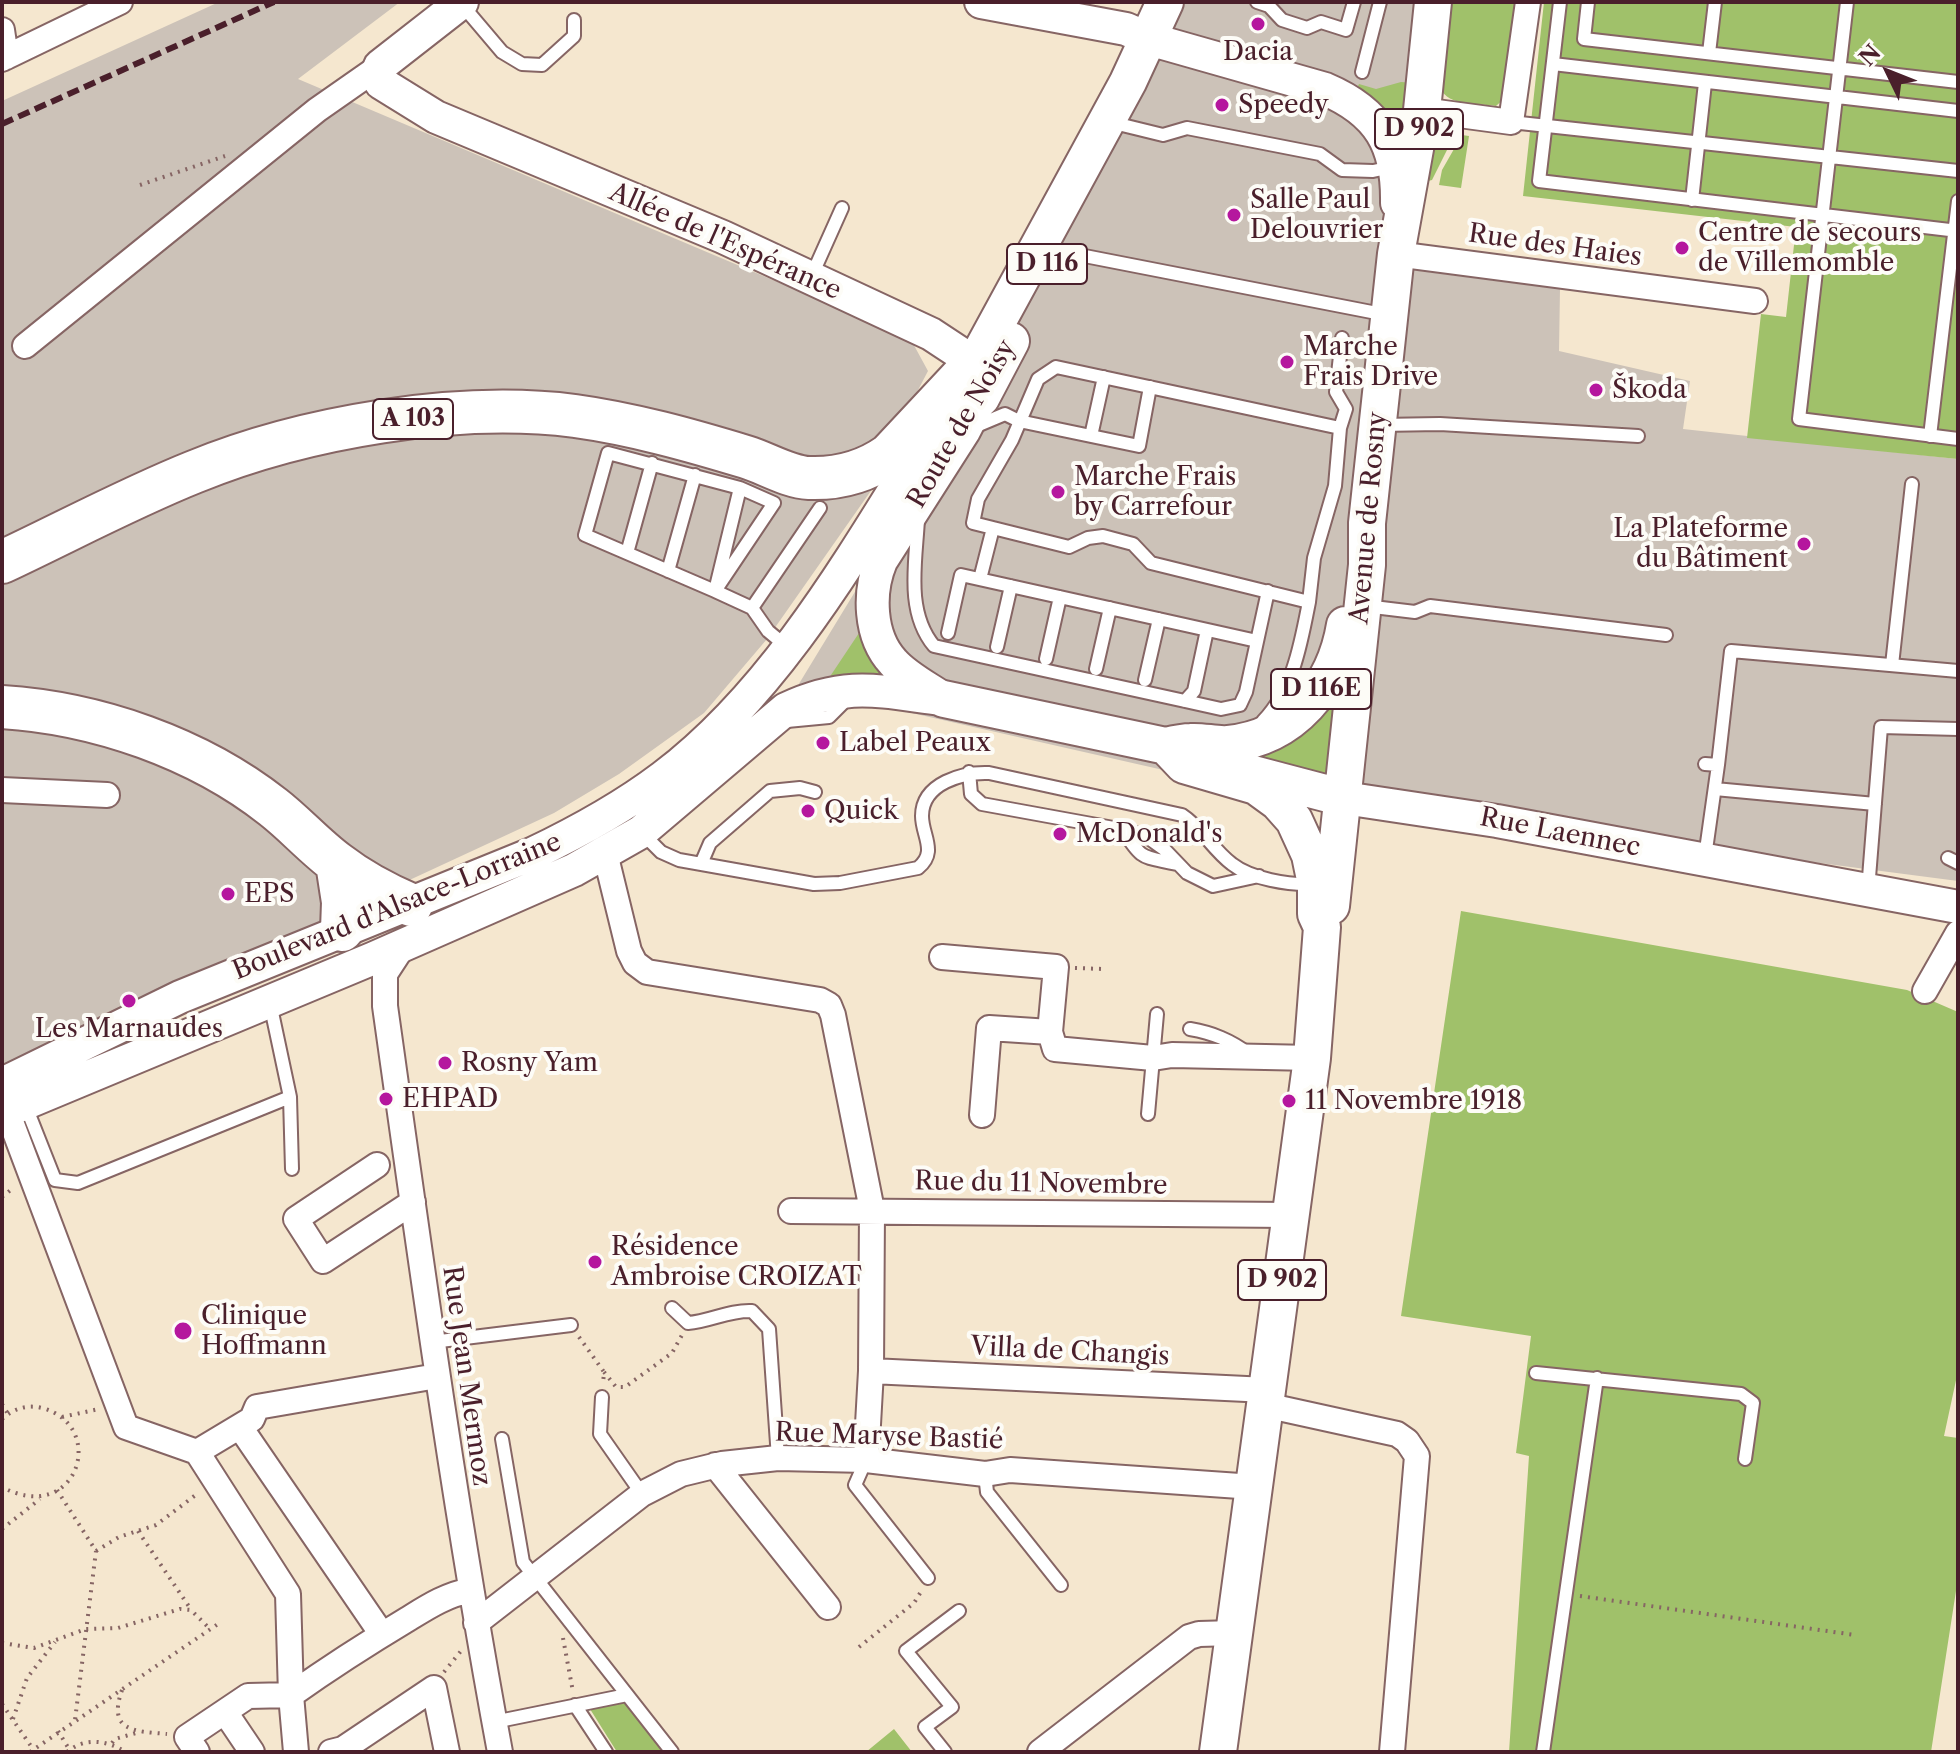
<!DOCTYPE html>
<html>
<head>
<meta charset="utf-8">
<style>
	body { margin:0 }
	#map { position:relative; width:1960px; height:1754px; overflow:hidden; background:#f5e7cf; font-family:"Libre Caslon Text",serif }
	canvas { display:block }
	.frame { position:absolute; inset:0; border:4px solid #4a1f2b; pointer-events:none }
	.north { position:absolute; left:1848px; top:32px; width:80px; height:80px; -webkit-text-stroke:6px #fdfcf7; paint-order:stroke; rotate:313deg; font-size:22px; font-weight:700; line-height:32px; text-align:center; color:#4a1f2b }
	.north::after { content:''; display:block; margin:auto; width:28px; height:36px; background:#4a1f2b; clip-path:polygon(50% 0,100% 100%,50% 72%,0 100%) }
</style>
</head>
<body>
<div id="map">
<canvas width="1960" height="1754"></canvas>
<div class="frame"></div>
<div class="north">N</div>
</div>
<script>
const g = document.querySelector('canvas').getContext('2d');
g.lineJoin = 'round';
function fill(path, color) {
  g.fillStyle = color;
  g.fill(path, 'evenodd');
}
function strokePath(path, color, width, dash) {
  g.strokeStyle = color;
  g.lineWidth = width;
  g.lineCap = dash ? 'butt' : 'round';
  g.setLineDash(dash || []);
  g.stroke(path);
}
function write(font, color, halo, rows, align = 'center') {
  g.font = font + ' "Libre Caslon Text",serif';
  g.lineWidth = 8;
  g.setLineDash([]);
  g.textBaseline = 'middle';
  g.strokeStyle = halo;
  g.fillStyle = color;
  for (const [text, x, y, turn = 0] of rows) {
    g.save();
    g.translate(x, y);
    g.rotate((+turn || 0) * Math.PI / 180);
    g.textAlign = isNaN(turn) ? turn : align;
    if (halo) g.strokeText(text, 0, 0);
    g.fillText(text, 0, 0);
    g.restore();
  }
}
fill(new Path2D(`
	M219,2H400L298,79L910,338L928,371L906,413L875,485L767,639L704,713L619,774L554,813L2,1069V101Z
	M1165,2H1422L1420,185L1413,270L1560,289L1559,351L1690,381L1683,429L1958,459V881L1497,821L1340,810L797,687L920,485Z`), '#ccc2b8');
fill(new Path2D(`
	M1449,2H1519L1506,97L1496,106C1478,103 1449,107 1440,88Z
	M1544,2H1958V459L1747,438L1761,314L1786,317L1796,227L1523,196Z
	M1401,82L1414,83L1407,145L1381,109L1358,86L1359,84L1376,89Z
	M1451,126L1448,148L1432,180L1428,181L1433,135L1442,127Z
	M1462,135L1469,136L1461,188L1439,185L1442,170Z
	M865,624L899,685L827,681Z
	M1335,694V789L1232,763V759Z
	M1461,911L1907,990L1958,1012V1371L1944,1436L1958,1438V1578L1931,1752H1509L1529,1456L1516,1453L1531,1336L1401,1316Z
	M626,1702L665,1752H617L590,1709Z
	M894,1729L912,1752H866Z`), '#a0c16a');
const lane = new Path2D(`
	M1257,2L1269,6L1282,20L1307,28L1321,22L1346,30L1354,2
	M1560,2L1539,181L1958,231
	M1588,2L1584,39L1958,82
	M1847,2L1799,419L1958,439
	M463,6L502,52L522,64L542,65L574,36V20
	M1709,53L1715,2
	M1553,64L1958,111
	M1362,72L1380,2
	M1110,122L1163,135L1187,128L1320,154L1342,170L1373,171L1392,167
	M1511,122L1958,171
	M1692,200L1705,83
	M1054,250L1387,315
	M812,275L842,208
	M1380,425L1440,424L1638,436
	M974,427L1005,414L1019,421L1139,446L1150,387
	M1340,428L1056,367L1038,379L1012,440L978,499L973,523L1069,547L1088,538L1103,536L1133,544L1151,563L1309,602L1314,558L1335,486L1340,428L1346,409L1336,392L1342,338
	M1091,436L1104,377
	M1930,436L1958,201
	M608,453L740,488L774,503L715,591L585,535Z
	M740,488L715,591L752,608
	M918,519C916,561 905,611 934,646L1185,701L1221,709L1240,705L1246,692L1268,591
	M627,553L652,463
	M668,571L695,475
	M980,579L993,528
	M1365,606L1415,612L1430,606L1666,635
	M948,633L961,575L1257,641
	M786,646L768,631L752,608L820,508
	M997,647L1011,586
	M1046,659L1060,597
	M1892,665L1912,484
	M1096,669L1110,608
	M1145,680L1159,619
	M1185,701L1194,691L1207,630
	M787,721L829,717L848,698
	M1263,721C1293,690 1301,643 1309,602
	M1718,765L1731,651L1958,671
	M969,772L971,794L982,804L1130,831L1150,839L1164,849L1187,873L1213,886L1259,876
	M1715,789L1875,804
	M1123,830C1143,862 1143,856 1177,864
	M641,832L661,852L679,860L814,884L840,883L918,868C938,852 922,836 922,816C922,783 963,772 989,773L1182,815C1202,828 1213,850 1232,864C1251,879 1289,885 1312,884
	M1705,857L1718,765L1705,764
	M1948,858L1958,863
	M701,864L710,843L770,791L800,788L815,792
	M1868,890L1881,727L1958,729
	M270,1003L290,1097L292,1169
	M1190,1029C1213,1033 1230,1040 1249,1054
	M25,1104L55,1180L78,1183L290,1097
	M1148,1114L1157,1014
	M672,1308L688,1323C711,1321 729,1310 752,1311L769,1329L778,1458
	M432,1342L571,1325
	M1536,1373L1741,1394L1753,1403L1745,1459
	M602,1397L600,1434L642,1494
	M502,1439L523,1562L672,1752
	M866,1460L855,1485L928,1578
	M985,1474L987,1492L1061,1585
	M575,1705L606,1752
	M494,1722L627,1695
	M945,1752L925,1727L952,1707L906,1651L959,1611
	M1543,1752L1597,1378`);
const street = new Path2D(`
	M2,30L6,57
	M2,59L120,2
	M1422,110L1511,122L1528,2
	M1396,254L1755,301
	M25,346L317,110L380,66
	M2,790L107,795
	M605,853L629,951L635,963L647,972L820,1000L829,1005L833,1015L872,1210L871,1371L866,1460
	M404,945L385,974V1006C420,1255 454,1505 500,1752
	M942,957L1056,967L1050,1032L1055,1049L1153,1058L1172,1055L1312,1058
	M1925,991L1958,933
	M7,1111L126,1427L197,1452L252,1419L257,1407L437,1376
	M982,1115L989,1028L1050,1032
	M377,1165L296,1219L323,1261L413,1202
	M791,1211L1291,1215
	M871,1371L1267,1390
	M1265,1405L1397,1434L1407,1441L1417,1456L1392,1752
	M240,1427L381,1633
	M197,1452L288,1594L291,1695L296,1752
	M715,1465L828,1607
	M476,1623L642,1494L681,1474L722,1464L778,1458L866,1460L985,1474L1010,1470L1254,1487
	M291,1695C329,1668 368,1643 408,1619C429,1606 446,1595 471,1590
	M225,1712L252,1752
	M197,1752L187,1737L248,1696L291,1695
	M331,1752L343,1749L434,1688L447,1752
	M1040,1752L1189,1637L1199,1634L1234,1633`);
const secondary = new Path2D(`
	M462,2L380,66L377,75L381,83L436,117L723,237L931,334L975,363L981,377V398L964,431L881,561C868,592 869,636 893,662C906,677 928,688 944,699
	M981,2L1126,29L1149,39L1325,89C1379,112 1398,145 1397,203
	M1344,798L1497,821L1958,907
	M2,1084L180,997L532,854C578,832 622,808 663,777C780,689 859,545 936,423
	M2,1113L374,958L574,870L641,832L786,709C846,681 878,691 941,699`);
const primary = new Path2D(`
	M975,363L1128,82L1165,2
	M981,398L1011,341
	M944,699L1166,746L1188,757
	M1166,746L1184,765L1256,786L1278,802L1294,820L1310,855L1316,884V914L1322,927L1312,1058L1218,1752
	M1166,746C1174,744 1183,742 1191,742C1203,741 1215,745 1228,744C1293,738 1335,686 1345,625
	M1249,773L1344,798
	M1331,906L1367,565V523L1396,254L1422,110L1433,2`);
const highway = new Path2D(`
	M2,562C66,532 129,498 194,472C304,427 457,401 575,416C633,424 690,440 746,457C766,463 788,477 809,478C837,479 865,472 889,455L975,363
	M2,707C97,713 198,748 273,807C295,824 314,846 337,863C359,880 385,894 411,905
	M337,863L343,902L342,930`);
strokePath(lane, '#866564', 16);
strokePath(street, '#866564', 28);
strokePath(secondary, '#866564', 36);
strokePath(primary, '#866564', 40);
strokePath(highway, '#866564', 46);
strokePath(new Path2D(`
	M140,185L225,156
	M1075,968L1103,969
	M2,1197L12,1189
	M579,1337L604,1372L603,1384
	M604,1372L616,1387H625L672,1353L682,1335
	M2,1404L8,1414
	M62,1417L99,1409
	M2,1419C13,1409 27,1404 42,1408C109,1426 77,1527 2,1487
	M57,1490L96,1551L75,1720
	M2,1529L40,1499
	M138,1531L190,1608
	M96,1551L119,1537L156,1525L197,1494
	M1580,1596L1855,1635
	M563,1638L573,1692
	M2,1643L34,1648L86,1629L118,1628L180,1609L191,1610L210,1629
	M859,1647L914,1603L922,1590
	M444,1672L461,1651
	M122,1690C107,1732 135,1731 167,1734
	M2,1704L33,1749
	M13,1719L27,1678L55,1642
	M58,1731L69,1749
	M112,1743L115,1739L136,1733
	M30,1752L218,1624
	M67,1752C85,1737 106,1740 126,1752`), '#866564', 4, [2, 6]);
strokePath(lane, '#fff', 12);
strokePath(street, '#fff', 24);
strokePath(secondary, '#fff', 32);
strokePath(primary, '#fff', 36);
strokePath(highway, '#fff', 42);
strokePath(new Path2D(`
	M2,124L274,2`), '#4a1f2b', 6, [12, 6]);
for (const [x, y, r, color] of [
	[1258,24,8,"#b5179e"],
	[1222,105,8,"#b5179e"],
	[1234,215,8,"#b5179e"],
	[1682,248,8,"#b5179e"],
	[1287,362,8,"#b5179e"],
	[1596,390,8,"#b5179e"],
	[1058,492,8,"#b5179e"],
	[1804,544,8,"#b5179e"],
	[823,743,8,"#b5179e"],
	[808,811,8,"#b5179e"],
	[1060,834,8,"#b5179e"],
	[228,894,8,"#b5179e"],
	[129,1001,8,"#b5179e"],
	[445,1063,8,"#b5179e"],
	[386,1099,8,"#b5179e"],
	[1289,1101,8,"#b5179e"],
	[595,1262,8,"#b5179e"],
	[183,1331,10,"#b5179e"]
]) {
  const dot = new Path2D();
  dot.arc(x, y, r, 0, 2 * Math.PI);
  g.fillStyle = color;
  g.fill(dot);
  strokePath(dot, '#fdfcf7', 3);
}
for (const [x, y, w] of [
	[1419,129,88],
	[1047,264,80],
	[413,419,80],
	[1321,689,100],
	[1282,1280,88]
]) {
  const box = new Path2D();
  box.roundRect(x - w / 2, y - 20, w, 40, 6);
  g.fillStyle = '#fdfcf7';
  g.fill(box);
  strokePath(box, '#4a1f2b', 2);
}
write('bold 24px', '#4a1f2b', null, [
	["D 902",1419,129],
	["D 116",1047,264],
	["A 103",413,419],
	["D 116E",1321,689],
	["D 902",1282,1280]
]);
write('26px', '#4a1f2b', '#fdfcf7', [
	["Dacia",1258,52,"center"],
	["Speedy",1238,105],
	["Salle Paul",1250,200],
	["Delouvrier",1250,230],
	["Centre de secours",1698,233],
	["de Villemomble",1698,263],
	["Marche",1303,347],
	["Frais Drive",1303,377],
	["Škoda",1612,390],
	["Marche Frais",1074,477],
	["by Carrefour",1074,507],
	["La Plateforme",1788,529,"right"],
	["du Bâtiment",1788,559,"right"],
	["Label Peaux",839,743],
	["Quick",824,811],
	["McDonald's",1076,834],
	["EPS",244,894],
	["Les Marnaudes",129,1029,"center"],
	["Rosny Yam",461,1063],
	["EHPAD",402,1099],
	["11 Novembre 1918",1305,1101],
	["Résidence",611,1247],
	["Ambroise CROIZAT",611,1277],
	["Clinique",201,1316],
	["Hoffmann",201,1346]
], 'left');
write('26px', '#4a1f2b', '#fdfcf7', [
	["Allée de l'Espérance",725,242,24],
	["Rue des Haies",1555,246,8],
	["Route de Noisy",962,424,-60],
	["Avenue de Rosny",1369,518,-85],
	["Rue Laennec",1560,833,11],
	["Boulevard d'Alsace-Lorraine",397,907,-22],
	["Rue du 11 Novembre",1041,1184,1],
	["Villa de Changis",1070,1352,3],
	["Rue Jean Mermoz",466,1376,82],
	["Rue Maryse Bastié",889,1437,2]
]);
</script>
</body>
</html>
